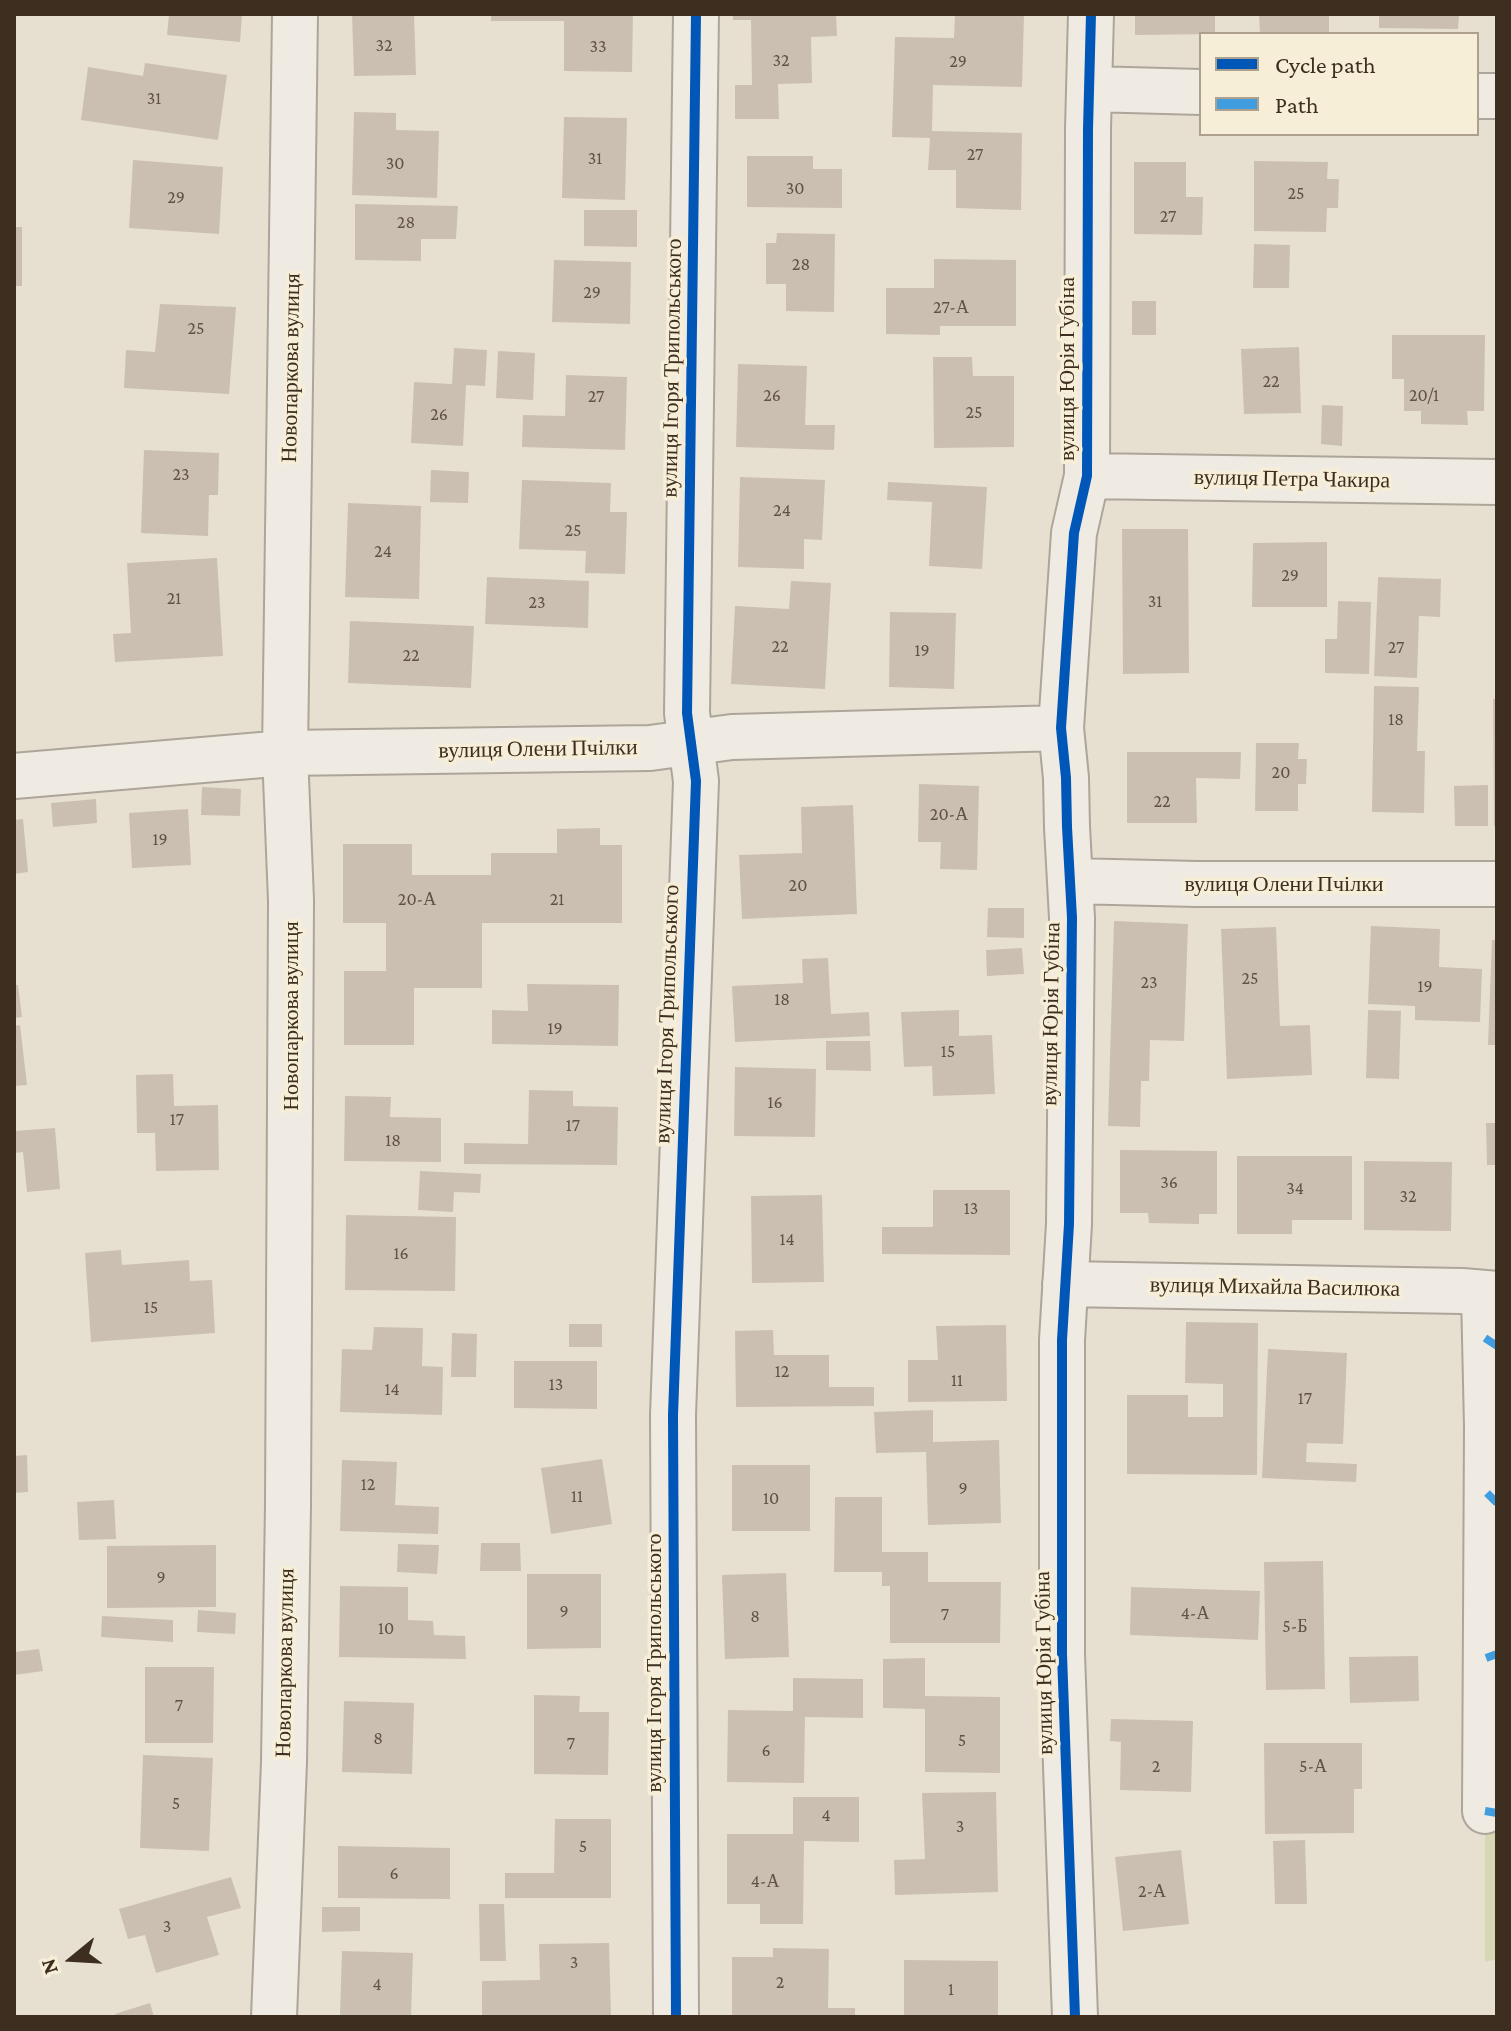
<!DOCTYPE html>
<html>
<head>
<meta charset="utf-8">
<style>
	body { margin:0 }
	#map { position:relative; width:1511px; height:2031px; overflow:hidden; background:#e7e0d1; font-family:"Crimson Pro",serif }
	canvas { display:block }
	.frame { position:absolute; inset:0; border:16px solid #3d2e20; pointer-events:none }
	.legend { position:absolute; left:1199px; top:32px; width:280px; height:104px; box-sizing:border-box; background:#f7eed8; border:2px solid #ada18e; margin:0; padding:10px 14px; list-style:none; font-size:24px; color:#3d2e20 }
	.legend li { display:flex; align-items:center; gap:16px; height:40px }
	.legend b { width:40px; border:2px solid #ada18e }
	.north { position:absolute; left:32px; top:1919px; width:80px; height:80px; -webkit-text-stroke:6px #f7eed8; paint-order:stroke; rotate:252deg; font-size:22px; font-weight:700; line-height:32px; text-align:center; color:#3d2e20 }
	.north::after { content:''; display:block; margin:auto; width:28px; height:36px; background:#3d2e20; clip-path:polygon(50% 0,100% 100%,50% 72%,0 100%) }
</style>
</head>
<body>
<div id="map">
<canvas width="1511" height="2031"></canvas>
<div class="frame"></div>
<ul class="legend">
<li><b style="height:10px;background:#0057b8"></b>Cycle path</li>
<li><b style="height:10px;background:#3f9de0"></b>Path</li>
</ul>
<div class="north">N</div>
</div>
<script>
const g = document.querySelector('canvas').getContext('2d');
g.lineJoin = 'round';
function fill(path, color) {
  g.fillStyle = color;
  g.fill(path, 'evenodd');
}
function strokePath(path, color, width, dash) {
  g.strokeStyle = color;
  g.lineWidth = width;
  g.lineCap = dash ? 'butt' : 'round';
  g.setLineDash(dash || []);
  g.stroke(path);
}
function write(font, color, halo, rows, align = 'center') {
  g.font = font + ' "Crimson Pro",serif';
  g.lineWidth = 7;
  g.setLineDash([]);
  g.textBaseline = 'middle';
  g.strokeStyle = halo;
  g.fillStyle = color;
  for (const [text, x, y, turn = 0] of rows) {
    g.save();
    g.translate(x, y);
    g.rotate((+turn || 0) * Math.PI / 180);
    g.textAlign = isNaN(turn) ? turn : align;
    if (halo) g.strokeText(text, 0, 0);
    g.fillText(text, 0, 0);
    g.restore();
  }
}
fill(new Path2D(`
	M1497,1336V1959L1485,1962V1835L1490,1834L1494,1826Z`), '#d6d7b3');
fill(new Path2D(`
	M169,14H242L240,42L167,35Z
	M352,14H414L416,75L354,76Z
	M491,14H633L632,72L564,71V21H491Z
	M733,14H836L837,36L811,37L812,83L778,84L779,119H735V85H752L751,20H733Z
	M955,14L1024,15L1022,87L933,85L932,131L1022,133L1021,210L956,208V170H928L930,138L892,137L895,37L954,38Z
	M1135,14H1215V34L1135,35Z
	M1259,14H1329V33H1260Z
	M1379,14H1459L1458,29L1379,28Z
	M145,63L227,75L218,140L81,120L88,67L143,76Z
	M354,112L396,113V130L439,131L437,198L352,195Z
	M564,117L627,118L625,200L562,198Z
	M747,156H813V169H842V208L747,207Z
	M133,160L223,167L219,234L129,228Z
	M1254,161L1328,162L1327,179H1339L1338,208H1327L1326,232L1254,231Z
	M1134,162H1186V197H1203L1202,235L1134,234Z
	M355,204L458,206L456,239H421V261L355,260Z
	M584,210H637V247L584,246Z
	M14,227H22V286H14Z
	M777,233L835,234L834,312L786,311V284H766V243H776Z
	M1254,244L1290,245L1289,288H1253Z
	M934,259L1016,260V326H940V335L886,334V288H934Z
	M554,260L631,262L630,324L552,322Z
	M1132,301H1156V335H1132Z
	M160,304L236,307L229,394L124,388L126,350L155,352Z
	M1392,335H1485L1484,411H1467L1468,425L1421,424V411H1404V379H1392Z
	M1299,347L1301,413L1244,414L1241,349Z
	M454,348L487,350L485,386L466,385L463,446L411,443L414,382L452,384Z
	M498,351L535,353L533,400L496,398Z
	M933,357H972L973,376H1014V447L934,448Z
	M738,364L807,366L805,425H835L834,450L736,447Z
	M566,375L627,377L625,450L522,447L523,415L565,416Z
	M1322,405L1343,406L1342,446L1321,444Z
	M144,450L219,453L218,495H209L208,536L141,533Z
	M431,470L469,472L468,503L430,502Z
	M740,477L825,480L822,540L804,539V569L738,567Z
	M522,480L611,483L610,512H627L625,574L585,573L586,551L519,549Z
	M888,482L987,487L982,569L929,566L932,502L887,500Z
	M348,503L421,506L419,599L345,597Z
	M1122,529H1188L1189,673L1123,674Z
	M1327,542V607H1252L1253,543Z
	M217,558L223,656L115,662L113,634L131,633L127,563Z
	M487,577L589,581L588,628L485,624Z
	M1378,577L1441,579L1440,617L1419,616L1417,678L1374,676Z
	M791,581L831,583L825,689L731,684L735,606L789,609Z
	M1338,601L1371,602L1369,674L1325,673V639H1337Z
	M890,612L956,613L954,689L889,687Z
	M350,621L474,626L471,688L348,683Z
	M1374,686L1419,687L1417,751H1425L1424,813L1372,812Z
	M1493,699H1497V826H1494Z
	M1256,743H1299L1298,759H1307L1306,784H1298V811H1255Z
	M1127,752H1241L1240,779L1196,778L1197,823H1127Z
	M919,784L979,786L977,870L940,869L941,842H918Z
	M1488,785V826H1455L1454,786Z
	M202,787L241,789L240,816L201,815Z
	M96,799L97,823L53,827L51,803Z
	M853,805L857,914L742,919L739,855L802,853L801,807Z
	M188,809L191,865L132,868L129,813Z
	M23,819L28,872L14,874V820Z
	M600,828V845H622V923H482V988H414V1045H344V971H386V923H343V844H412V875H491V853H557V829Z
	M988,908H1024V938L987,937Z
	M1114,921L1188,924L1184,1041L1150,1040L1149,1081H1141L1140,1127L1108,1126Z
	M1371,926L1440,929L1439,967L1482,969L1480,1022L1415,1020V1006L1368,1004Z
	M1276,927L1280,1026L1310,1025L1312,1075L1227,1079L1221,929Z
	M1492,940H1497V1045H1488Z
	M1022,948L1024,974L987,976L986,950Z
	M828,958L831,1014L869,1012L870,1036L735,1042L732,986L803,983L802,959Z
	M527,984L619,985L618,1046L492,1044V1010L528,1011Z
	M14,985H18L22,1017L14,1018Z
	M959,1010V1036L992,1035L995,1094L933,1096L932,1066L904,1067L901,1012Z
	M1368,1010L1401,1011L1399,1079L1366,1078Z
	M20,1025L27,1085L14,1086V1026Z
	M826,1041H870L871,1071L826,1070Z
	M735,1067L816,1069L815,1137L734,1136Z
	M173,1074L174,1106L218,1105L219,1170L156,1171L155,1133H137L136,1075Z
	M529,1090L573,1091V1106L618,1107L617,1165L464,1164V1143L528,1144Z
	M345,1096L391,1097L390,1117L441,1118V1162L344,1161Z
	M1486,1123H1497V1165H1487Z
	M55,1128L60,1189L27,1192L23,1152L14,1153V1131Z
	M1120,1150L1217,1151V1214H1199V1224L1149,1223L1148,1213H1120Z
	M1237,1156H1352V1220H1292V1234H1237Z
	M1364,1161L1452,1162L1451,1231L1364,1230Z
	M420,1171L481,1174L480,1193L454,1192L453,1212L418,1210Z
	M933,1190H1010V1255L882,1254V1227H933Z
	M822,1195L824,1282L752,1283L751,1196Z
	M346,1215L456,1217L455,1291L345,1290Z
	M121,1250L122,1265L189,1260L190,1281L212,1280L215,1333L91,1342L85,1253Z
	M1186,1322L1258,1323L1257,1475L1127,1474V1395H1188V1417H1223V1384L1185,1383Z
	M569,1324H602V1347H569Z
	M1006,1325L1007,1401L908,1402V1360H938L936,1326Z
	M374,1327L423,1328L422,1366L443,1367L442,1415L340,1412L342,1349L372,1350Z
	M773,1330L774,1355H829V1387H874V1406L736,1407L735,1331Z
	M452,1333L477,1334L476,1377H451Z
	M1268,1349L1347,1353L1343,1444L1307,1443L1306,1462L1357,1464L1356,1482L1262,1478Z
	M514,1361H597V1409L514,1408Z
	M933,1410V1442L999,1440L1001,1523L928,1525L926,1452L876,1453L874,1412Z
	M27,1455L28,1492L14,1493V1456Z
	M602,1459L612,1524L551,1534L541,1468Z
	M342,1460L397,1462L395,1505L439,1507L438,1534L340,1531Z
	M732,1465H810V1531H732Z
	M835,1497H882V1552H928V1582H1001L1000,1643H890V1586H882V1572H834Z
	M114,1500L116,1539L79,1540L77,1502Z
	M481,1543H520L521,1571H480Z
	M398,1544L439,1545L437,1574L397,1572Z
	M216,1545V1607L107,1608V1546Z
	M1323,1561L1325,1689L1266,1690L1264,1562Z
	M786,1573L789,1657L725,1659L722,1575Z
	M527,1574H601V1648L527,1649Z
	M340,1586L408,1587V1620L433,1621L434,1635L465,1636L466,1659L339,1657Z
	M1131,1587L1260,1591L1258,1640L1130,1635Z
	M198,1610L236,1613L235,1634L197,1632Z
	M102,1616L173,1620V1642L101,1637Z
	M39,1649L43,1671L14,1675V1652Z
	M1418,1656L1419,1701L1350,1703L1349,1657Z
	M925,1658V1696L1000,1697V1773L925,1772V1709L883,1708V1659Z
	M145,1667H214L213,1743H145Z
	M793,1678L863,1679V1718L805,1717L804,1783L727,1782L728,1710L793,1711Z
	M534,1695L580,1696L579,1712H609L608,1775L534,1774Z
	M344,1701L414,1703L412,1774L342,1772Z
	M1111,1719L1193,1721L1191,1792L1120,1790L1121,1742L1110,1741Z
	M1264,1743H1362V1789H1354V1833L1265,1834Z
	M143,1755L213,1758L209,1851L140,1848Z
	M996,1792L998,1892L895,1895L894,1860L925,1859L922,1793Z
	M793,1797H859V1842L804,1841L803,1924H760V1904H727V1834H793Z
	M555,1819H611V1898H505V1873H554Z
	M1305,1840L1307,1904H1275L1273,1841Z
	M338,1846L450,1848V1899L338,1898Z
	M1181,1850L1189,1924L1123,1931L1115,1857Z
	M231,1877L241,1908L207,1917L219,1955L156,1973L145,1935L128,1939L119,1909Z
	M479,1904H504L506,1961H480Z
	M322,1907H360V1931L322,1932Z
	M609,1943L611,2017H482V1981L540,1980L539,1944Z
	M773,1948L829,1949L828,2008H855V2017H732V1957H773Z
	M342,1951L413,1953L411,2017L340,2015Z
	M904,1960L998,1961V2017H904Z
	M150,2003L154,2017H116L115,2014Z`), '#cbbfb2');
const minor = new Path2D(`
	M1090,89L1201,92
	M1477,96H1497
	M1087,476L1497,482
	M14,776L285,753L650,748L732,737L1061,728
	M1071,881L1197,884H1497
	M1065,1284L1462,1291L1497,1294
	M1484,1293L1487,1427L1485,1811
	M274,2017L284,1762L288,1505L291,900L285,753L295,14
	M676,2017L673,1415L696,781L687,713L696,14
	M1075,2017L1062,1654V1340L1069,1224L1072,918L1067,827L1066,778L1061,728L1074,533L1087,476L1088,129L1091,14`);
strokePath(minor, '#ada599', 48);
strokePath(minor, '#efebe3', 44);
strokePath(new Path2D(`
	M1485,1338L1497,1346
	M1487,1493L1497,1503
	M1486,1658L1497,1654
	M1485,1811L1497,1813`), '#3f9de0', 8, [16, 8]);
strokePath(new Path2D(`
	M676,2017L673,1415L696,781L687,713L696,14
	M1075,2017L1062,1654V1340L1069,1224L1072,918L1067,827L1066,778L1061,728L1074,533L1087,476L1088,129L1091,14`), '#0057b8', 10);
write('18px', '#605244', null, [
	["32",384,45],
	["33",598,46],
	["32",781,60],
	["29",958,61],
	["31",154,98],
	["27",975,154],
	["31",595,158],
	["30",395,163],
	["30",795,188],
	["25",1296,193],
	["29",176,197],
	["27",1168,216],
	["28",406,222],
	["28",801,264],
	["29",592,292],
	["27-А",951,307],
	["25",196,328],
	["22",1271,381],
	["26",772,395],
	["20/1",1424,395],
	["27",596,396],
	["25",974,412],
	["26",439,414],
	["23",181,474],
	["24",782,510],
	["25",573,530],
	["24",383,551],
	["29",1290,575],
	["21",174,598],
	["31",1155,601],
	["23",537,602],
	["22",780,646],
	["27",1396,647],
	["19",922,650],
	["22",411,655],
	["18",1396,719],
	["20",1281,772],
	["22",1162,801],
	["20-А",949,814],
	["19",160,839],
	["20",798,885],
	["20-А",417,899],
	["21",557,899],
	["25",1250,978],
	["23",1149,982],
	["19",1425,986],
	["18",782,999],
	["19",555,1028],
	["15",948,1051],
	["16",775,1102],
	["17",177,1119],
	["17",573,1125],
	["18",393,1140],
	["36",1169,1182],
	["34",1295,1188],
	["32",1408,1196],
	["13",971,1208],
	["14",787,1239],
	["16",401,1253],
	["15",151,1307],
	["12",782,1371],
	["11",957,1380],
	["13",556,1384],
	["14",392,1389],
	["17",1305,1398],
	["12",368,1484],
	["9",963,1488],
	["11",577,1496],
	["10",771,1498],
	["9",161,1577],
	["9",564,1611],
	["4-А",1195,1613],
	["7",945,1614],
	["8",755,1616],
	["5-Б",1295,1626],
	["10",386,1628],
	["7",179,1705],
	["8",378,1738],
	["5",962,1740],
	["7",571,1743],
	["6",766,1750],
	["2",1156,1766],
	["5-А",1313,1766],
	["5",176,1803],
	["4",826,1815],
	["3",960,1826],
	["5",583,1846],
	["6",394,1873],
	["4-А",765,1881],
	["2-А",1152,1891],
	["3",167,1926],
	["3",574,1962],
	["2",780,1982],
	["4",377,1984],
	["1",951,1989]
]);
write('22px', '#3d2e20', '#f7eed8', [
	["Новопаркова вулиця",291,368,-89],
	["вулиця Ігоря Трипольського",672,368,-89],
	["вулиця Юрія Губіна",1067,369,-90],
	["вулиця Петра Чакира",1292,479,1],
	["вулиця Олени Пчілки",538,749,-1],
	["вулиця Олени Пчілки",1284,884],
	["вулиця Ігоря Трипольського",667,1014,-88],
	["вулиця Юрія Губіна",1051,1014,-89],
	["Новопаркова вулиця",291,1016,-90],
	["вулиця Михайла Василюка",1275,1287,1],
	["Новопаркова вулиця",285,1663,-89],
	["вулиця Ігоря Трипольського",654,1663,-90],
	["вулиця Юрія Губіна",1044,1663,-91]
]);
</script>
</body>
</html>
